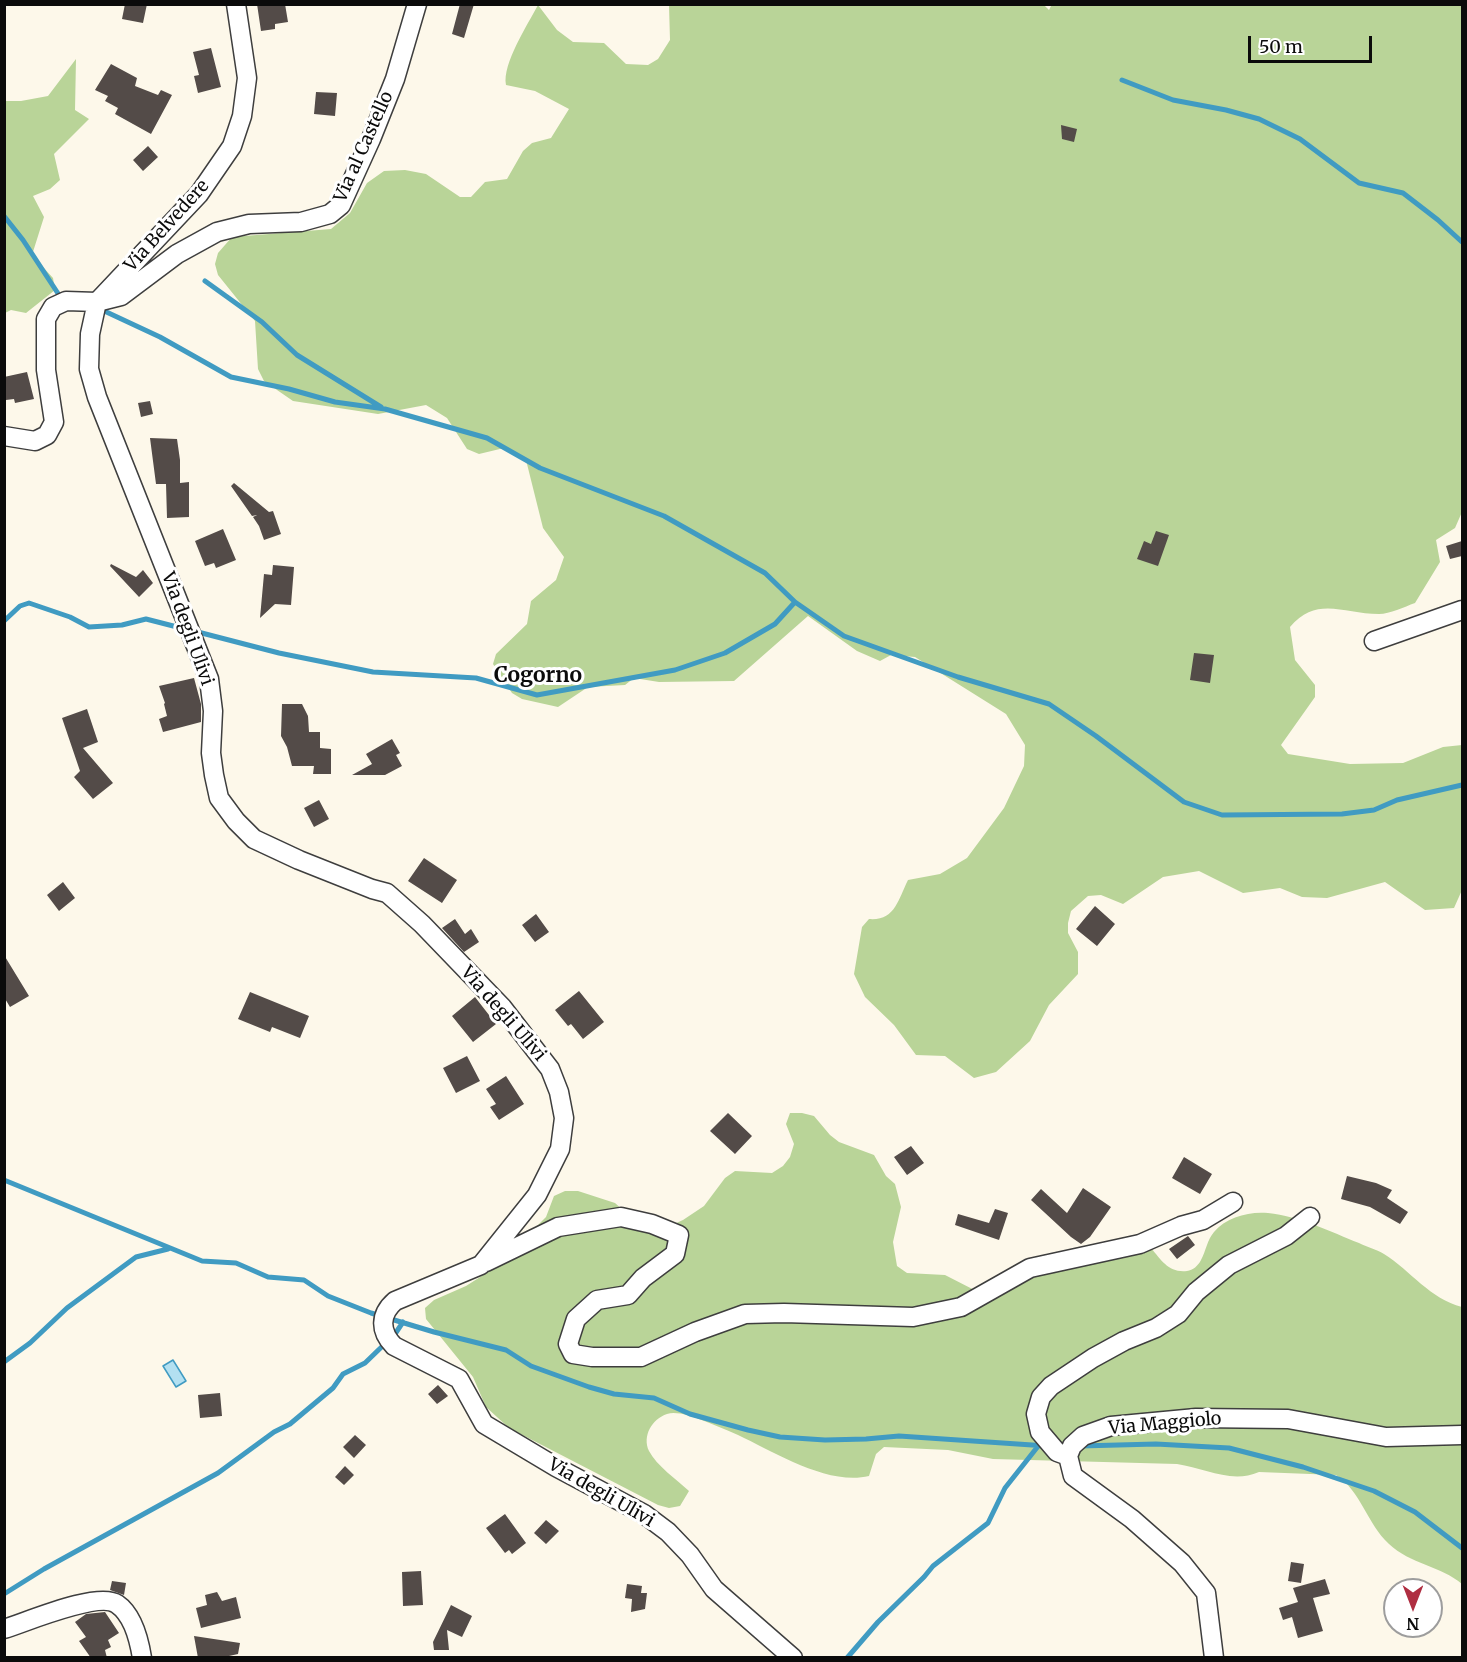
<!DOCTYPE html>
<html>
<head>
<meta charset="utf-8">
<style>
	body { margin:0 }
	#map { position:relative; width:1467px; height:1662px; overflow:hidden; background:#fdf8ea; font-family:Merriweather,serif }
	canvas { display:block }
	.frame { position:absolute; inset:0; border:6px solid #0b0b0b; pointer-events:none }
	.north { position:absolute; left:1383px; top:1578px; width:60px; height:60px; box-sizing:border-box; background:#fff; border:2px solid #9d9d9d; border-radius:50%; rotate:180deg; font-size:16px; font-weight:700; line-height:24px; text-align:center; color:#0b0b0b }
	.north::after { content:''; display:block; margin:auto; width:21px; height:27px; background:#af2e41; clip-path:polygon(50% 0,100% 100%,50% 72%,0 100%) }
	.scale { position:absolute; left:1248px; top:36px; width:124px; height:27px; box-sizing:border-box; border:3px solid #0b0b0b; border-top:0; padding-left:8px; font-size:18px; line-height:21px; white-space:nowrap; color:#0b0b0b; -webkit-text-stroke:4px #fff; paint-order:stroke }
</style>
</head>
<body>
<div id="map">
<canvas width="1467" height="1662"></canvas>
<div class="frame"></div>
<div class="north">N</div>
<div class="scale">50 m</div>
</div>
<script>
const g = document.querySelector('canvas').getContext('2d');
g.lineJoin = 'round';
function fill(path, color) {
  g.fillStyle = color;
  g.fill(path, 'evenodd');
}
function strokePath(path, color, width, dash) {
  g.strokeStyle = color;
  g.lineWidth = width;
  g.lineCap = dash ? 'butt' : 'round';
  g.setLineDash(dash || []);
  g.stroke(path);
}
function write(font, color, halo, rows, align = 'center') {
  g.font = font + ' Merriweather,serif';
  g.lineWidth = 6;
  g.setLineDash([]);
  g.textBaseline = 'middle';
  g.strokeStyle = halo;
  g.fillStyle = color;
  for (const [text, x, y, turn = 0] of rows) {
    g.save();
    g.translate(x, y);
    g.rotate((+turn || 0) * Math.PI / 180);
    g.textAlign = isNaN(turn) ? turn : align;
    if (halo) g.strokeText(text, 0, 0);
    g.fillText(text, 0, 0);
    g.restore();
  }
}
fill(new Path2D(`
	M1043,4L1049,10L1052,4L1462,5V512L1455,528L1436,540L1440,562L1415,603C1404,607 1390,614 1379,614C1344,614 1317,595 1290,627L1295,660L1315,685V697L1281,745L1288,754L1350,764L1403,763L1443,747L1462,745V890L1454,908L1425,910L1385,882L1327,898L1302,897L1280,888L1243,893L1199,871L1163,877L1123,904L1101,895L1088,896L1071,911L1068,923V933L1078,952V974L1049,1005L1030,1041L996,1072L974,1078L945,1056L916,1055L894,1025L865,997L854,974L862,927L869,919C895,921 898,900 908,880L940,874L967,858L1004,808L1024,766L1025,745L1006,714L915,657L891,655L880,661L857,651L808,616L734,681L659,682L634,678L625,685L588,687L558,707L522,699L512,693L493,664L496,654L527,624L531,601L556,580L564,557L543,528L526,460L504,448L479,454L467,449L447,418L426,405L378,414L293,401L264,381L258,369L255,321L218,275L215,264L218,253L232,237L331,229L350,213L367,183L384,171L405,170L426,174L460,197H471L485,182L507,179L523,151L532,143L551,138L569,109L535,91L506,85C502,64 528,24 538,5L557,30L573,42L604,43L626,64L648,65L658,59L670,40L669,5Z
	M76,59L75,110L89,119L54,154L60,180L50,189L33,196L44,217L32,255L53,278L55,290L26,313L11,310L5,313V101H21L48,96Z
	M790,1113H802L814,1116L830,1135L839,1142L874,1155L886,1176L895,1184L901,1207L893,1242L897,1266L907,1273L945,1275L988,1297L1028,1278L1130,1252L1151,1248C1162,1261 1169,1273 1187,1271C1193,1270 1198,1266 1201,1260C1206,1251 1207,1240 1214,1232C1226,1217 1250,1211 1268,1213C1299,1216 1331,1232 1359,1243C1367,1247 1376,1249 1384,1254C1411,1271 1430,1299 1462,1307V1584C1441,1566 1410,1564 1389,1544C1367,1524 1361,1491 1336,1475L1259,1472C1231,1484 1205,1468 1177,1464L993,1459L948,1450L884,1447L876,1454L869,1476C828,1486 774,1452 738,1435C725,1429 712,1424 699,1419C691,1416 676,1411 667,1414C652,1419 642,1436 649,1451C657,1466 676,1479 689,1491L680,1506L669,1508L658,1505L509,1428L486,1407L473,1377L426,1319L425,1308L434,1300L466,1286L496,1267L546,1217L554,1196L565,1191H578L615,1203L624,1211L672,1225L683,1220L704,1206L725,1178L735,1171L772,1173L783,1166L790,1157L794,1144L786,1124Z`), '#b9d498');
const water = new Path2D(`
	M173,1360L186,1381L176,1387L163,1366Z`);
fill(water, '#b3e0f1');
strokePath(water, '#409bc2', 1.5);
strokePath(new Path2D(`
	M1122,80L1173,100L1226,110L1259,119L1300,139L1359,183L1403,193L1438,220L1462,242
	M4,216L23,240L59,295L63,297
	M205,281L262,322L297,355L381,407
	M100,309L160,337L231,377L289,389L335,402L385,409L487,438L540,468L664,516L765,573L795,602L844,636L958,677L1049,704L1096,736L1184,802L1222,815L1342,814L1374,810L1397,800L1462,785
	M4,621L20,606L29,603L70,617L89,627L122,625L146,619L185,629
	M194,631L279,653L373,672L476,678L537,695L675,670L725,653L775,624L795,602
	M4,1180L202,1261L236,1263L268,1277L304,1280L328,1296L371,1313L434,1332L506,1350L531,1366L589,1387L614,1394L654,1398L690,1414L748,1430L780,1437L825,1440L866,1439L899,1436L1047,1446
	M4,1362L30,1343L67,1308L136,1257L168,1249
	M1080,1446L1156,1444L1229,1448L1303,1467L1374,1491L1415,1512L1462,1548
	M4,1594L44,1569L218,1473L274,1432L290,1424L333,1388L343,1374L365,1363L395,1334L403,1322
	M847,1658L878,1622L924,1577L933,1566L988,1523L1005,1488L1039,1445`), '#409bc2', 5);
fill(new Path2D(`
	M125,4H147L143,23L122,19Z
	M257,4H285L288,22L275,24V29L261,31Z
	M460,4H474L464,38L452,34Z
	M211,48L221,87L198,93L194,76L199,75L193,52Z
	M111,64L137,78L135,86L158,95L161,90L172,95L151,134L115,114L118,108L105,101L108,96L95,90Z
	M316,92L337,93L335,116L314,114Z
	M1061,125L1077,129L1074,142L1062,139Z
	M148,146L158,157L143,171L133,160Z
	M27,372L34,399L15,403L14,399L6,400L4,377Z
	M150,401L153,414L141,417L138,403Z
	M150,438L177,439L180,460V483L189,482V517L167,518L166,484H156Z
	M234,483L269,512L273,511L281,534L264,540L259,526L253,517L257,515L252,516L231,486Z
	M223,529L236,560L216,568L214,563L205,566L195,541Z
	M1156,531L1169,535L1158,566L1137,559L1144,541L1151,544Z
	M1462,541V556L1450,559L1446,546Z
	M111,564L136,577L143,570L153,583L139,597L110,566Z
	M273,565L294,567L291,605L275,604L260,618L264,574L272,575Z
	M1194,653L1214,655L1210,683L1190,680Z
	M194,678L201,704V722L163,732L159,719L167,716L164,704L165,703L159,686Z
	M282,704H302L308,716L309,732H320V748L331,749V774H313L314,766H292L287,747L281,736Z
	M87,709L98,742L83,748L113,783L93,799L74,777L80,771L62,718Z
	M392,739L400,753L396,755L402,766L385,775H352L372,764L366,754Z
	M319,800L329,819L314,827L304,808Z
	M424,858L457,880L442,903L408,881Z
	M63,882L75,898L59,911L47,895Z
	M1095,906L1115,924L1097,946L1076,929Z
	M536,914L549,932L535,942L522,925Z
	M455,919L465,934L471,929L479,942L464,952L442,928Z
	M4,955L29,996L10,1007L4,997Z
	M579,991L604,1022L583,1039L571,1024L568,1026L555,1010Z
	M250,992L309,1016L300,1038L272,1027L270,1032L238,1019Z
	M475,997L496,1024L473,1042L452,1016Z
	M467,1056L480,1081L456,1093L443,1068Z
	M506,1076L524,1104L499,1120L490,1107L496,1104L486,1089Z
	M728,1113L752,1136L735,1154L710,1131Z
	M911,1146L924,1163L907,1175L894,1157Z
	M1184,1157L1212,1174L1200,1194L1172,1178Z
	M1347,1176L1376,1183L1392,1190L1387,1198L1408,1212L1400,1224L1370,1207L1341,1199Z
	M1083,1188L1111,1207L1090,1237L1081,1244L1071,1237L1031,1200L1041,1189L1067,1213Z
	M995,1209L1008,1213L999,1240L955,1225L958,1214L989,1223Z
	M1188,1236L1195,1245L1177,1259L1169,1249Z
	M438,1385L448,1396L437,1404L428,1394Z
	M220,1393L222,1416L200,1418L198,1395Z
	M355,1435L366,1445L354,1458L343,1447Z
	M345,1466L354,1475L344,1485L335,1477Z
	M505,1514L526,1543L512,1554L509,1550L505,1553L486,1528Z
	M546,1520L559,1531L546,1544L534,1533Z
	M1291,1562L1304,1564L1301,1583L1288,1581Z
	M421,1571L423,1605L403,1606L402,1572Z
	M1325,1579L1330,1594L1313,1598L1323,1631L1298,1638L1292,1617L1283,1620L1279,1608L1298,1602L1293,1588Z
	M112,1581L126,1583L124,1595L110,1590Z
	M627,1584L642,1586L641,1593H647L645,1609L631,1612L632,1599L625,1598Z
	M217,1592L222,1601L236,1597L241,1618L201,1628L196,1608L207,1605L205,1595Z
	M451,1605L472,1616L462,1637L447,1630L449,1650H434L433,1642Z
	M105,1612L119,1633L108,1640L111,1647L105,1650L107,1658H91L79,1641L86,1637L75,1622L86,1614Z
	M194,1636L240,1643L238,1654L220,1658H198Z`), '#534b48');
const minor = new Path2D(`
	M98,301L199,194L232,146L242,116L247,78L236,4
	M97,302L90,334L89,369L97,397L209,679L213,711L211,753L214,775L219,798L236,821L254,839L299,860L372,889L387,893L422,924L502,1007L550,1069L559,1092L564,1118L560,1149L537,1195L481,1265L395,1301C380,1314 379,1331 394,1346L459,1379L484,1424L556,1467L644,1514L668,1532L690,1555L714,1589L793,1658
	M4,436L35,441L47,435L54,422L46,370V319L53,307L66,301L97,302L121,296L177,254L217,232L249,224L301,222L330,214L341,205L371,139L395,79L417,4
	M1374,641L1462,610
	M486,1262L558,1227L621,1217L652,1224L679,1235L675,1254L643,1278L628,1295L597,1300L576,1319L568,1344L573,1354L592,1357H641L695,1332L745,1314L784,1313L913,1317L961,1307L1030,1268L1140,1244L1181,1226L1203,1220L1233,1202
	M1068,1456L1057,1452L1040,1432L1036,1414L1041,1397L1051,1386L1093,1358L1124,1341L1156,1328L1178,1314L1196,1292L1229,1265L1286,1236L1310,1217
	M4,1629C27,1622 98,1591 117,1604C133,1615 139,1639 142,1658
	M1214,1658L1206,1593L1182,1563L1132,1519L1073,1476L1068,1456L1072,1446L1083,1436L1111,1426L1196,1418L1288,1419L1386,1437L1462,1435`);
strokePath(minor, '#3e3e3e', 21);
strokePath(minor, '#fff', 18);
write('18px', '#0b0b0b', '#fff', [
	["Via al Castello",364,147,-66],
	["Via Belvedere",167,226,-48],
	["Via degli Ulivi",187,629,70],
	["Via degli Ulivi",503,1014,49],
	["Via Maggiolo",1165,1424,-5],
	["Via degli Ulivi",601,1493,30]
]);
write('bold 21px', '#0b0b0b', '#fff', [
	["Cogorno",538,676]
]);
</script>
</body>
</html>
